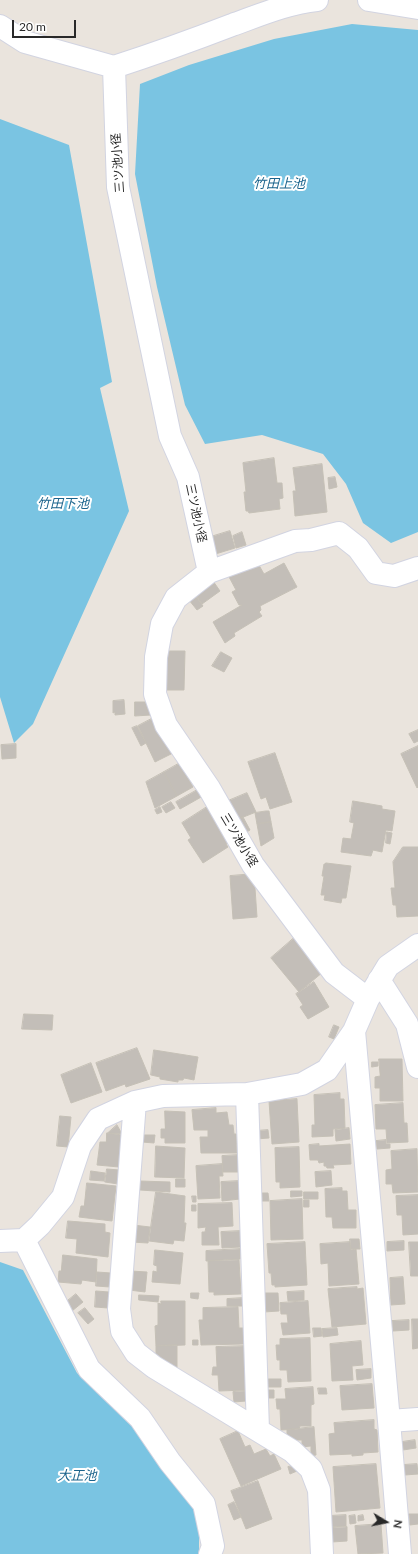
<!DOCTYPE html>
<html>
<head>
<meta charset="utf-8">
<style>
	body { margin:0 }
	#map { position:relative; width:418px; height:1554px; overflow:hidden; background:#eae4dd; font-family:Lato,sans-serif }
	canvas { display:block }
	.north { position:absolute; left:366px; top:1502px; width:40px; height:40px; -webkit-text-stroke:3px #fff; paint-order:stroke; rotate:100deg; font-size:11px; font-weight:700; line-height:16px; text-align:center; color:#292929 }
	.north::after { content:''; display:block; margin:auto; width:14px; height:18px; background:#292929; clip-path:polygon(50% 0,100% 100%,50% 72%,0 100%) }
	.scale { position:absolute; left:12px; top:20px; width:64px; height:18px; box-sizing:border-box; border:2px solid #292929; border-top:0; padding-left:5px; font-size:12px; line-height:14px; white-space:nowrap; color:#292929; -webkit-text-stroke:3px #fff; paint-order:stroke }
</style>
</head>
<body>
<div id="map">
<canvas width="418" height="1554"></canvas>
<div class="north">N</div>
<div class="scale">20 m</div>
</div>
<script>
const g = document.querySelector('canvas').getContext('2d');
g.lineJoin = 'round';
function fill(path, color) {
  g.fillStyle = color;
  g.fill(path, 'evenodd');
}
function strokePath(path, color, width, dash) {
  g.strokeStyle = color;
  g.lineWidth = width;
  g.lineCap = dash ? 'butt' : 'round';
  g.setLineDash(dash || []);
  g.stroke(path);
}
function write(font, color, halo, rows, align = 'center') {
  g.font = font + ' Lato,"Noto Sans JP",sans-serif';
  g.lineWidth = 4;
  g.setLineDash([]);
  g.textBaseline = 'middle';
  g.strokeStyle = halo;
  g.fillStyle = color;
  for (const [text, x, y, turn = 0] of rows) {
    g.save();
    g.translate(x, y);
    g.rotate((+turn || 0) * Math.PI / 180);
    g.textAlign = isNaN(turn) ? turn : align;
    if (halo) g.strokeText(text, 0, 0);
    g.fillText(text, 0, 0);
    g.restore();
  }
}
fill(new Path2D(`
	M352,24L418,30V532L391,543L363,523L346,484L323,454L262,435L205,444L185,405L157,287L135,174L140,84L189,65L274,39Z
	M0,119L69,145L112,382L100,388L129,511L33,724L14,743L0,697Z
	M0,1262L23,1270L77,1373L136,1424L199,1512V1552L198,1554H0Z`), '#7ac4e2');
const building = new Path2D(`
	M274,458L277,483H282L283,498L279,499L280,509L249,513L248,511H246L244,492H246L243,463Z
	M322,464L327,512L295,516L293,491H296L293,468Z
	M335,477L337,487L329,489L328,478Z
	M230,531L235,548L209,556L204,539Z
	M242,532L246,545L236,548L233,536Z
	M256,560L264,574L284,563L297,587L260,606L261,610L259,612L262,616L234,633L235,636L225,643L213,622L242,605H239L232,592L236,590L228,575Z
	M213,581L220,591L202,604L195,594Z
	M195,595L203,606L197,610L189,600Z
	M165,651H185L184,690H165Z
	M221,652L232,658L224,672L212,666Z
	M124,700L125,714L115,715V712L113,713V701Z
	M135,702H151V715L135,716Z
	M157,716L175,752L155,762L138,726Z
	M137,726L146,743L141,746L132,728Z
	M418,730V741L414,743L409,734Z
	M16,744V758L2,759L1,745Z
	M418,746V787L417,788L401,754Z
	M275,753L292,802L270,809L266,797L261,799L248,762Z
	M180,763L193,787L177,796L164,772Z
	M164,772L177,796L155,808L146,782Z
	M199,789L203,796L180,809L176,802Z
	M247,793L256,812L236,820L228,801Z
	M353,801L382,806V809L395,811L392,831L386,830L382,852L373,850L371,856L341,852L343,838L351,839L354,823L350,822Z
	M171,802L175,808L166,813L162,807Z
	M160,807L162,812L157,814L155,810Z
	M207,807L230,842L226,844L228,847L203,863L188,840L191,838L182,823Z
	M266,811H269L271,822L257,824L255,813Z
	M243,817L250,830L245,833L237,820Z
	M271,822L274,838L261,846L257,824Z
	M387,832L392,833L390,844L386,843Z
	M403,847H418V916L397,917L396,905H393L391,888H395L393,862Z
	M326,863L351,866L346,898H342L341,903L324,900L325,895H321L324,876H322L324,864H325Z
	M254,874L257,917L233,919L230,876Z
	M294,938L323,972L299,992L271,958Z
	M314,982L329,1007L308,1019L300,1007L303,1005L296,994Z
	M24,1014L53,1015L52,1030L22,1029Z
	M334,1025L339,1027L334,1039L329,1037Z
	M137,1048L150,1079L126,1087L125,1084L106,1091L96,1063Z
	M154,1050L198,1057L194,1080L184,1078L183,1080H178V1082L160,1079V1077L151,1075Z
	M379,1059H402L403,1101H380V1088H375V1077L380,1076Z
	M372,1062H378V1066L372,1067Z
	M91,1063L102,1092L71,1103L61,1075Z
	M340,1093V1099H344L345,1128L333,1129V1136L312,1137V1125H315L314,1095Z
	M297,1099L299,1142L272,1144L269,1101Z
	M403,1103L404,1123H407L408,1142L387,1143L386,1129H376L375,1105Z
	M216,1108V1113L227,1112L229,1125H233L234,1134H236L237,1153H201L200,1137H208V1130H194L192,1110Z
	M165,1111L185,1112V1143H165V1138H161V1129H165Z
	M60,1116L71,1117L68,1147L57,1146Z
	M117,1125L122,1134L108,1133Z
	M349,1128L350,1139L336,1141L335,1130Z
	M268,1130L269,1138L256,1139V1131Z
	M107,1133L122,1135L119,1167L97,1165L100,1142H106Z
	M143,1135H155L154,1143L142,1142Z
	M386,1140V1144H390V1148L377,1149L376,1141Z
	M319,1144V1146L350,1144L351,1164L333,1165L334,1168H327L326,1166H324V1162L319,1163L318,1160H310L309,1145Z
	M156,1146L185,1148L184,1178L155,1177Z
	M299,1147L300,1187L280,1188V1182H276L275,1148Z
	M417,1149L418,1192L393,1193L392,1184H386V1170L392,1169L391,1151Z
	M238,1155L239,1172H223L222,1156Z
	M222,1164L223,1176H219L220,1198L198,1199L196,1166Z
	M107,1169L119,1170L118,1184L105,1182Z
	M91,1171L105,1173L104,1181L90,1180Z
	M331,1171L332,1185L316,1187L315,1172Z
	M176,1179H185V1187H176Z
	M140,1181L170,1182V1192L140,1190Z
	M239,1181L240,1199L222,1201L221,1182Z
	M87,1183L116,1186L112,1221L79,1217L81,1206H84Z
	M342,1188V1191H347L348,1210H356V1228H333L332,1217H326L325,1189Z
	M291,1191H302V1196L291,1197Z
	M156,1192L185,1196L184,1223H186L184,1241L174,1240L173,1244L149,1241Z
	M304,1192H318V1199H304Z
	M257,1193H268L269,1201H258Z
	M418,1195V1234L403,1235L402,1215H397L396,1196Z
	M192,1196H196V1202H193Z
	M302,1199L303,1239L271,1240L270,1201Z
	M304,1200H309V1207H304Z
	M232,1203L233,1226L218,1227L219,1245H202V1232H205L206,1227L198,1228V1204Z
	M192,1205H196V1211H192Z
	M68,1221L105,1224V1232L110,1233L108,1257L76,1253L77,1239L66,1238Z
	M133,1225L150,1227L148,1243L131,1242Z
	M240,1231L241,1247L222,1248L221,1232Z
	M350,1239H359L360,1249H351Z
	M404,1241V1250L387,1251V1242Z
	M305,1242L307,1285L275,1287V1285H272L271,1273H269L267,1244Z
	M350,1242L351,1250L356,1249L359,1284L329,1286L328,1263L321,1264L320,1244Z
	M409,1242H418V1276H411Z
	M240,1249V1259L206,1261V1251Z
	M155,1250L183,1253L180,1284L152,1282L153,1271L157,1272V1266L154,1265Z
	M63,1255L97,1259L96,1282L82,1280L81,1284L58,1282L59,1271H61Z
	M239,1260L241,1294L214,1295V1292H209L208,1261Z
	M131,1271L147,1272L145,1292L129,1290Z
	M97,1272L111,1273L110,1287L96,1286Z
	M403,1277L405,1304L391,1305L390,1278Z
	M357,1287V1289L363,1288L366,1324L332,1327L328,1289Z
	M96,1291L109,1292L108,1308L95,1307Z
	M304,1291V1300L288,1301L287,1292Z
	M191,1293H199L198,1299L191,1298Z
	M263,1293H278L279,1311L264,1312Z
	M76,1294L83,1302L72,1311L65,1303Z
	M139,1295L159,1296L158,1302L139,1300Z
	M243,1298V1306H227V1299Z
	M161,1301H185V1345L156,1346L155,1326L158,1325V1303L161,1304Z
	M308,1301L310,1333L283,1335L281,1323H288L287,1314H281L280,1303Z
	M238,1307L239,1328H244V1344L201,1345L199,1320H203V1308Z
	M85,1308L94,1319L88,1324L78,1313Z
	M412,1319H418V1348L413,1349Z
	M409,1320V1330L393,1331L392,1321Z
	M313,1328H321L322,1336L314,1337Z
	M337,1328L338,1335L323,1337L322,1329Z
	M310,1338L311,1381L288,1382L287,1370H280V1360H277L276,1345H280V1339Z
	M193,1340H198V1345H193Z
	M361,1341L363,1365L352,1366L353,1380L332,1381L330,1344Z
	M177,1345V1369L156,1357V1346Z
	M246,1346L247,1390L219,1391L218,1375H212L213,1367H217L216,1347Z
	M371,1369V1378L357,1380L356,1370Z
	M266,1379H281V1387H266Z
	M372,1384L374,1408L342,1410L340,1386Z
	M313,1387L314,1404L311,1405V1426H300L299,1429L281,1430L280,1409H277L276,1399H286L285,1389Z
	M318,1388H326L327,1394H319Z
	M268,1390H274V1398H268Z
	M245,1391L246,1401L234,1402L233,1392Z
	M374,1420V1429L377,1430L378,1452L363,1453V1455L352,1456V1454L330,1455L329,1434L335,1433L334,1423Z
	M314,1427L316,1455L311,1456V1446L302,1447V1440H294L287,1436V1430Z
	M238,1431L245,1447L250,1445L254,1454L266,1449L270,1456L274,1454L281,1469L241,1486L220,1439Z
	M415,1440L416,1448L403,1450L402,1442Z
	M376,1464L380,1508L336,1512L333,1467Z
	M417,1464L418,1474L405,1475L403,1465Z
	M295,1465L297,1471L290,1474L288,1467Z
	M258,1481L272,1519L246,1529L231,1491Z
	M234,1502L241,1517L234,1520L228,1505Z
	M409,1514H418V1524L410,1525Z
	M346,1515V1526L330,1527L329,1516Z
	M355,1515L356,1523L350,1524L349,1516Z
	M363,1515L364,1520L358,1521V1516Z
	M381,1524L383,1553L358,1554L355,1526Z
	M347,1527V1541L332,1542L331,1528Z`);
fill(building, '#c3beb8');
strokePath(building, '#c5c0b6', 1);
const street = new Path2D(`
	M369,0L418,8
	M0,26L25,42L114,67
	M114,67L118,187L170,436L188,477L209,572L176,598L162,624L156,657L155,694L166,725L209,788L253,865L334,973L368,999
	M114,67C154,54 193,40 232,25C260,15 288,3 317,0
	M209,572L295,541L311,540L339,533L358,548L376,573L394,576L418,568
	M379,980L407,1024L418,1067
	M354,1031L389,1421L400,1554
	M247,1094L258,1430
	M135,1102L119,1309L122,1331L136,1353L154,1367L292,1451L311,1469L319,1490L322,1554
	M24,1240L89,1369L140,1418L170,1462L204,1504L213,1546L210,1554
	M0,1241L24,1240L40,1225L63,1197L80,1146L98,1119L135,1102L163,1096L247,1094L302,1084L327,1070L354,1031L368,999L388,966L418,945
	M389,1421L418,1419`);
strokePath(street, '#d2d4e1', 24);
strokePath(street, '#fff', 22);
write('12px', '#292929', '#fff', [
	["三ツ池小径",118,163,-94],
	["三ツ池小径",196,513,78],
	["三ツ池小径",239,840,59]
]);
write('italic 13px', '#1a638c', '#fff', [
	["竹田上池",279,184],
	["竹田下池",63,504],
	["大正池",77,1476]
]);
</script>
</body>
</html>
